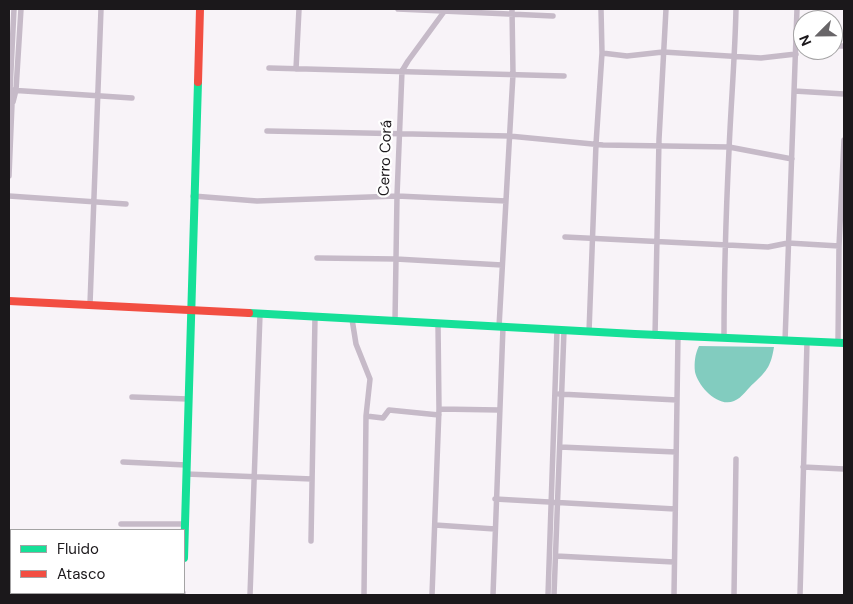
<!DOCTYPE html>
<html>
<head>
<meta charset="utf-8">
<style>
	body { margin:0 }
	#map { position:relative; width:853px; height:604px; overflow:hidden; background:#f8f3f8; font-family:"DM Sans",sans-serif }
	canvas { display:block }
	.frame { position:absolute; inset:0; border:10px solid #1b181b; pointer-events:none }
	.legend { position:absolute; left:10px; top:529px; width:175px; height:65px; box-sizing:border-box; background:#fff; border:1px solid #a4a3a4; margin:0; padding:6px 9px; list-style:none; font-size:15px; color:#1b181b }
	.legend li { display:flex; align-items:center; gap:10px; height:25px }
	.legend b { width:25px; border:1px solid #a4a3a4 }
	.north { position:absolute; left:793px; top:10px; width:50px; height:50px; box-sizing:border-box; background:#fff; border:1px solid #a4a3a4; border-radius:50%; rotate:247deg; font-size:14px; font-weight:700; line-height:20px; text-align:center; color:#1b181b }
	.north::after { content:''; display:block; margin:auto; width:18px; height:22px; background:#686568; clip-path:polygon(50% 0,100% 100%,50% 72%,0 100%) }
</style>
</head>
<body>
<div id="map">
<canvas width="853" height="604"></canvas>
<div class="frame"></div>
<ul class="legend">
<li><b style="height:6px;background:#16e098"></b>Fluido</li>
<li><b style="height:6px;background:#f24e42"></b>Atasco</li>
</ul>
<div class="north">N</div>
</div>
<script>
const g = document.querySelector('canvas').getContext('2d');
g.lineJoin = 'round';
function fill(path, color) {
  g.fillStyle = color;
  g.fill(path, 'evenodd');
}
function strokePath(path, color, width, dash) {
  g.strokeStyle = color;
  g.lineWidth = width;
  g.lineCap = dash ? 'butt' : 'round';
  g.setLineDash(dash || []);
  g.stroke(path);
}
function write(font, color, halo, rows, align = 'center') {
  g.font = font + ' "DM Sans",sans-serif';
  g.lineWidth = 4.5;
  g.setLineDash([]);
  g.textBaseline = 'middle';
  g.strokeStyle = halo;
  g.fillStyle = color;
  for (const [text, x, y, turn = 0] of rows) {
    g.save();
    g.translate(x, y);
    g.rotate((+turn || 0) * Math.PI / 180);
    g.textAlign = isNaN(turn) ? turn : align;
    if (halo) g.strokeText(text, 0, 0);
    g.fillText(text, 0, 0);
    g.restore();
  }
}
fill(new Path2D(`
	M699,346L774,347C771,365 768,370 754,383C748,388 742,398 734,401C718,408 698,386 695,372C694,363 695,354 699,346Z`), '#82ccbf');
strokePath(new Path2D(`
	M398,9L553,16
	M833,46H844
	M602,53L627,56L663,52L761,58L796,54
	M269,68L564,76
	M296,69L299,9
	M9,90L132,98
	M794,91L844,94
	M13,102L16,90L21,9
	M267,131L509,136L603,145L729,147L792,159
	M9,176L12,104L10,90L14,9
	M9,196L126,204
	M193,196L257,201L397,196L506,201
	M565,237L768,247L788,243L839,246
	M317,258L396,259L502,265
	M90,304L101,9
	M352,319L356,344L370,379L366,416L364,595
	M395,321L397,196L402,71L408,61L446,9
	M499,327L513,74L512,9
	M589,332L596,144L602,53L601,9
	M655,336L659,139L666,9
	M724,338C724,275 726,213 729,150C731,103 735,56 736,9
	M785,341L797,9
	M838,343L839,246L844,140
	M559,394L677,400
	M132,397L188,399
	M439,409L499,410
	M366,416L383,418L389,410L439,415
	M560,447L676,452
	M123,462L186,465
	M803,467L844,469
	M186,474L312,479
	M495,499L675,509
	M121,524H185
	M435,525L495,529
	M311,541L315,317
	M556,556L674,562
	M183,595V593
	M250,595L260,314
	M432,595L439,409L438,324
	M493,595L503,327
	M548,595L557,330
	M554,595L564,331
	M674,595L678,336
	M734,595L736,459
	M800,595L807,342`), '#c6bac8', 5.5);
strokePath(new Path2D(`
	M249,313L635,334L844,343
	M184,558L198,82`), '#16e098', 8);
strokePath(new Path2D(`
	M198,82L200,9
	M9,301L249,313`), '#f24e42', 8);
write('15px', '#1b181b', '#fff', [
	["Cerro Corá",386,158,-88]
]);
</script>
</body>
</html>
